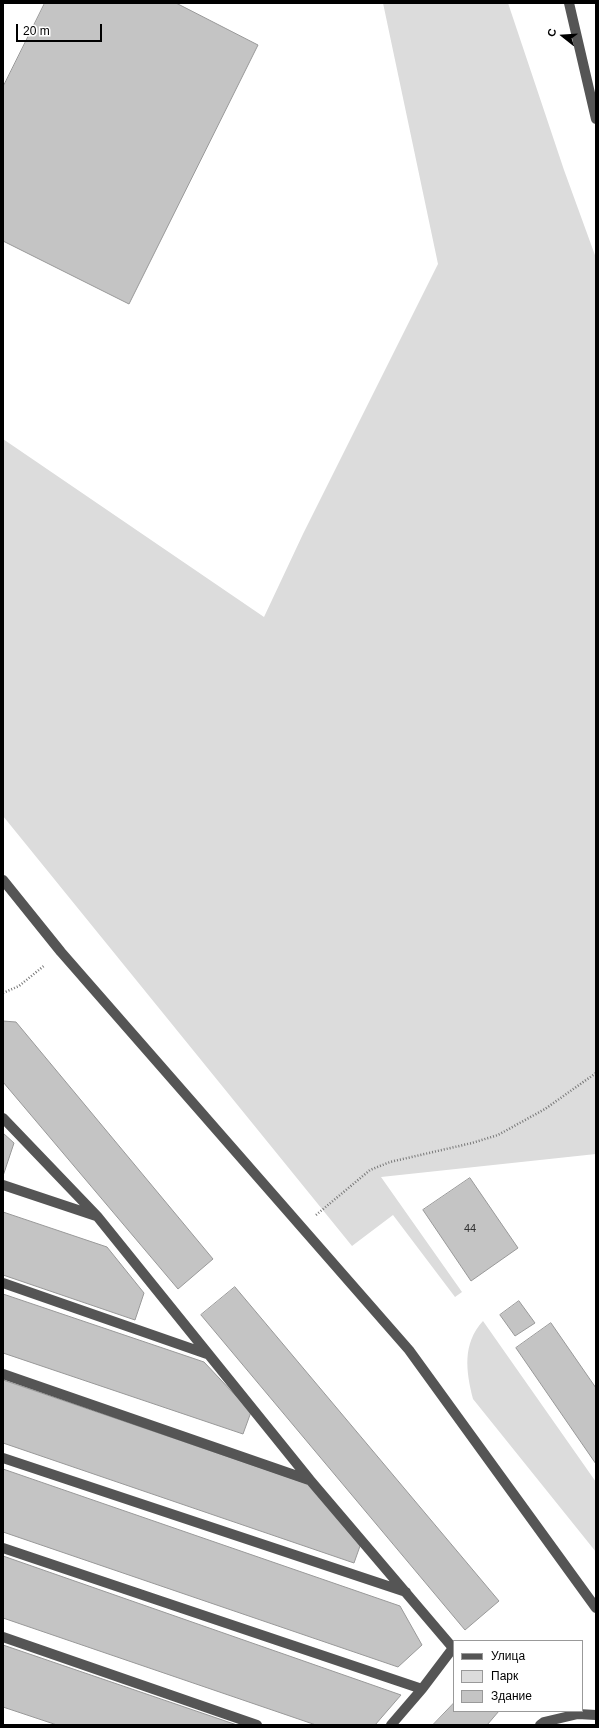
<!DOCTYPE html>
<html>
<head>
<meta charset="utf-8">
<style>
	body { margin:0 }
	#map { position:relative; width:599px; height:1728px; overflow:hidden; background:#fff; font-family:Arial,sans-serif }
	canvas { display:block }
	.frame { position:absolute; inset:0; border:4px solid #000; pointer-events:none }
	.legend { position:absolute; left:453px; top:1640px; width:130px; height:72px; box-sizing:border-box; background:#fff; border:1px solid #999; margin:0; padding:5px 7px; list-style:none; font-size:12px; color:#000 }
	.legend li { display:flex; align-items:center; gap:8px; height:20px }
	.legend b { width:20px; border:1px solid #999 }
	.north { position:absolute; left:543px; top:16px; width:40px; height:40px; -webkit-text-stroke:3px #fff; paint-order:stroke; rotate:287deg; font-size:11px; font-weight:700; line-height:16px; text-align:center; color:#000 }
	.north::after { content:''; display:block; margin:auto; width:14px; height:18px; background:#000; clip-path:polygon(50% 0,100% 100%,50% 72%,0 100%) }
	.scale { position:absolute; left:16px; top:24px; width:86px; height:18px; box-sizing:border-box; border:2px solid #000; border-top:0; padding-left:5px; font-size:12px; line-height:14px; white-space:nowrap; color:#000; -webkit-text-stroke:3px #fff; paint-order:stroke }
</style>
</head>
<body>
<div id="map">
<canvas width="599" height="1728"></canvas>
<div class="frame"></div>
<ul class="legend">
<li><b style="height:5px;background:#555"></b>Улица</li>
<li><b style="height:11px;background:#dcdcdc"></b>Парк</li>
<li><b style="height:11px;background:#c4c4c4"></b>Здание</li>
</ul>
<div class="north">С</div>
<div class="scale">20 m</div>
</div>
<script>
const g = document.querySelector('canvas').getContext('2d');
g.lineJoin = 'round';
function fill(path, color) {
  g.fillStyle = color;
  g.fill(path, 'evenodd');
}
function strokePath(path, color, width, dash) {
  g.strokeStyle = color;
  g.lineWidth = width;
  g.lineCap = dash ? 'butt' : 'round';
  g.setLineDash(dash || []);
  g.stroke(path);
}
function write(font, color, halo, rows, align = 'center') {
  g.font = font + ' Arial,sans-serif';
  g.lineWidth = 3;
  g.setLineDash([]);
  g.textBaseline = 'middle';
  g.strokeStyle = halo;
  g.fillStyle = color;
  for (const [text, x, y, turn = 0] of rows) {
    g.save();
    g.translate(x, y);
    g.rotate((+turn || 0) * Math.PI / 180);
    g.textAlign = isNaN(turn) ? turn : align;
    if (halo) g.strokeText(text, 0, 0);
    g.fillText(text, 0, 0);
    g.restore();
  }
}
fill(new Path2D(`
	M383,3H508L564,170L596,258V1154L381,1177L462,1292L455,1297L393,1215L352,1246L3,816V439L264,617L303,534L438,264Z
	M483,1321L596,1482V1552L473,1399C466,1371 462,1344 483,1321Z`), '#dcdcdc');
const building = new Path2D(`
	M45,3H176L258,45L129,304L3,241V87Z
	M3,1021L16,1022L213,1259L178,1289L3,1082Z
	M3,1133L14,1143L3,1176Z
	M470,1178L518,1248L471,1281L423,1210Z
	M3,1212L107,1247L144,1293L135,1320L3,1275Z
	M235,1287L499,1601L465,1630L201,1315Z
	M3,1294L204,1362L251,1412L243,1434L3,1353Z
	M519,1301L535,1323L515,1336L500,1315Z
	M551,1323L596,1388V1464L516,1348Z
	M3,1380L311,1485L360,1546L354,1563L3,1443Z
	M3,1469L400,1606L422,1645L398,1667L3,1532Z
	M3,1556L401,1695L375,1725H316L3,1618Z
	M3,1645L237,1725H57L3,1707Z
	M454,1703V1711H499L487,1725H433Z`);
fill(building, '#c4c4c4');
strokePath(building, '#999', 1);
strokePath(new Path2D(`
	M3,993L19,986L45,965
	M316,1215L370,1170L390,1162L472,1143L498,1135L545,1109L596,1073`), '#777', 2.5, [1, 2]);
strokePath(new Path2D(`
	M569,3L596,119
	M3,880L61,952L409,1350L596,1608
	M3,1118L97,1216L310,1480L453,1648L422,1689L3,1548
	M3,1185L96,1216
	M3,1283L207,1354
	M3,1374L309,1480
	M3,1458L406,1592
	M3,1637L257,1725
	M391,1725L422,1689
	M540,1725L544,1722L578,1714L596,1715`), '#555', 10);
write('11px', '#313131', null, [
	["44",470,1229]
]);
</script>
</body>
</html>
